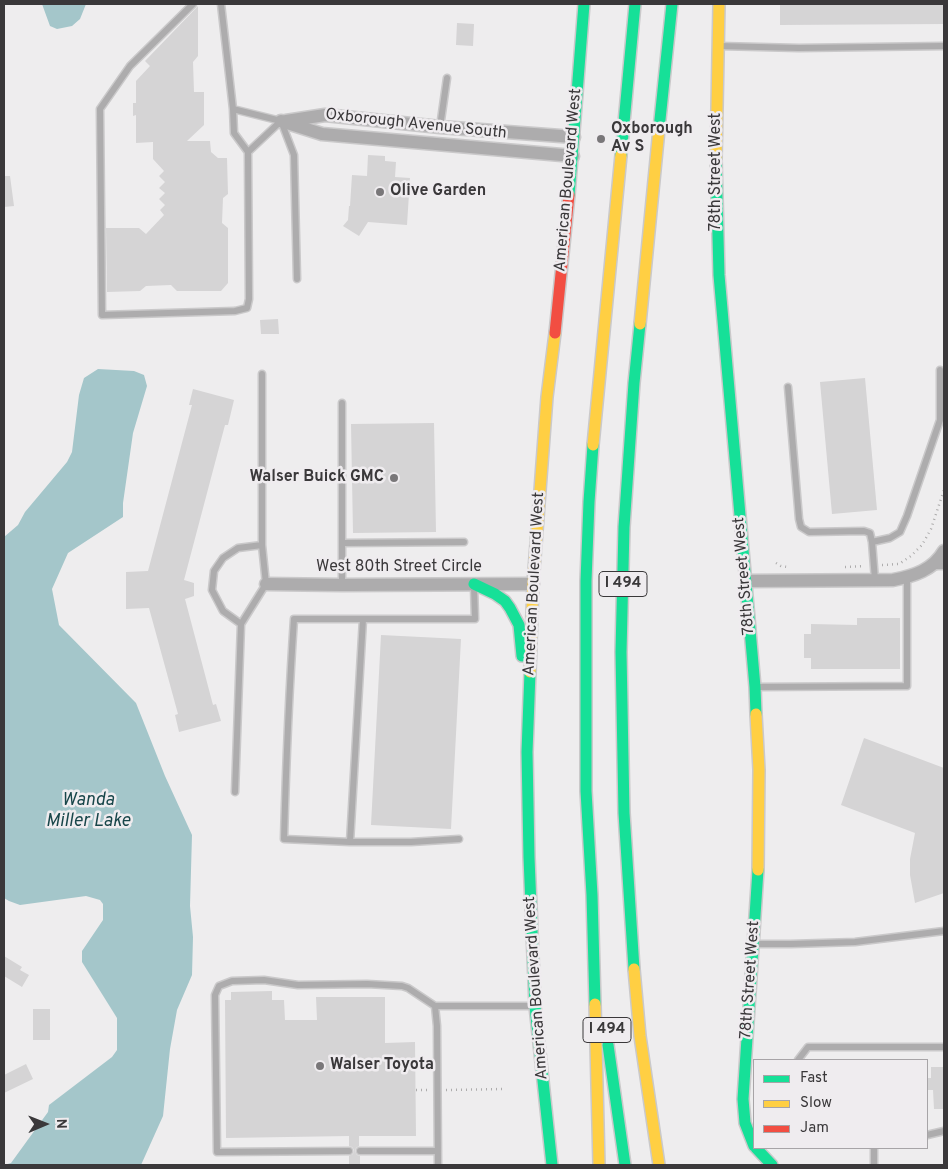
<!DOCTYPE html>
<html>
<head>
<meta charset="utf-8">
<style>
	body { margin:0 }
	#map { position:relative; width:948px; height:1169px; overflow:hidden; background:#eeedee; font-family:Overpass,sans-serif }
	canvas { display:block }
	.frame { position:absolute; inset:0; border:5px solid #3a383a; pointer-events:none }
	.legend { position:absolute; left:753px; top:1059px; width:175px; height:90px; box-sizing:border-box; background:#efecef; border:1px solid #a7a4a7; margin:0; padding:6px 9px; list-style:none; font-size:15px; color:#3a383a }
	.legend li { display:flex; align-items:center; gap:10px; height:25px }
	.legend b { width:25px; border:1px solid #a7a4a7 }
	.north { position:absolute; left:20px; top:1099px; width:50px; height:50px; -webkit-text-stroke:4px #efecef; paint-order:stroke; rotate:89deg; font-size:14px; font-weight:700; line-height:20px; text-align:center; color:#3a383a }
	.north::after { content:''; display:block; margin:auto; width:18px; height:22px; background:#3a383a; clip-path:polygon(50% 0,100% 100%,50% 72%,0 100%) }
</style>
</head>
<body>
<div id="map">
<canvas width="948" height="1169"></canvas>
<div class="frame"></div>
<ul class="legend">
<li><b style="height:6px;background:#16e098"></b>Fast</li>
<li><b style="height:6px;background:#ffcf43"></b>Slow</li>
<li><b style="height:6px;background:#f24e42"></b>Jam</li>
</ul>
<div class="north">N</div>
</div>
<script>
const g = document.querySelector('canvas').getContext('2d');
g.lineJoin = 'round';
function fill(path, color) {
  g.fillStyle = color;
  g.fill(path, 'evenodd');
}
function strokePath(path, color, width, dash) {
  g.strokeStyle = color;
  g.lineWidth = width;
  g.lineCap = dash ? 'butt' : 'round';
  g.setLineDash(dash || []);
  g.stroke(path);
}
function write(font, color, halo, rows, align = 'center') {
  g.font = font + ' Overpass,sans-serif';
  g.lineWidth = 5;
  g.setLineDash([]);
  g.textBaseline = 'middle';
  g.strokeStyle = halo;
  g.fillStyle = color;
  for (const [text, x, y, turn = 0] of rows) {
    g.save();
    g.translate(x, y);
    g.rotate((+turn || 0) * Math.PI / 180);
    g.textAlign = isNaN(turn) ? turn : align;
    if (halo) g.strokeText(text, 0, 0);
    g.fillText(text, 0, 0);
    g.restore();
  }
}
fill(new Path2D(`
	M42,4H86L80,19L72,26L57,29L50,26Z
	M98,369L134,371L144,375L147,386L133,433L123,503V517L68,553L52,589L59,625L136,703L165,776L192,835L190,906L193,937L192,975L177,1010L170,1049L163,1116L141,1165H4L11,1163L48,1112L49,1105L112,1057L117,1050V1018L82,962V951L103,920V904L100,900L86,896L20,905L9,901L4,898V537L18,525L25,512L67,462L72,452L79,395L84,378Z`), '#a4c6ca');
fill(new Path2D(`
	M780,4H944V24L780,25Z
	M198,6V56L193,62L194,92H204V125L187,141H210L211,152L218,158H227L228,194L223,198L222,223L228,228V283L221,291H177L171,285L146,286L140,291L107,292L106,228H139L146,234L164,215L160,210L165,205L159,199L165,193L159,188L165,182L159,176L164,171L153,159V142L136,143V115L133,116V103H136V81L150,66L145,61Z
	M457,23L474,24L473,46L456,45Z
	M368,155L385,156V161L396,162L395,177L410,178L407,225L368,222L359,236L343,226L348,220L349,206H350L352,175L367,176Z
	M4,176H10L14,206L4,207Z
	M278,319L279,334H261L260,320Z
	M865,378L877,510L832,514L820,382Z
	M193,389L234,400L228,425H225L184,580L194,583V596L185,599L213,705L216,704L221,721L179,732L175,715L178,714L149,608L126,609V572L148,571L192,405H189Z
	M434,423L436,532L353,533L351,424Z
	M857,618H900V669H811V658H804V634H811V624L857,625Z
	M381,635L461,639L451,829L371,825Z
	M864,738L944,768V893L915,903L910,875V859L915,833L841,805Z
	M4,956L22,967L20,970L29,975L22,987L4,976Z
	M272,991V1000H284L285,1020H317L316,997H385V1043L415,1042L416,1136H359V1146L356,1148L355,1151L357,1155L360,1156V1165H349V1156L353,1154L354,1150L352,1147L349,1146V1136L226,1138L225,1000H231V992Z
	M33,1009H50V1040H33Z
	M26,1064L33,1079L4,1093V1075Z
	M931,1067H944V1109H934L933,1090H927V1078H931Z`), '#d5d4d5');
const lane = new Path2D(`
	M193,4L130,66L100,109L102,315L235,311L247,308L249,299L248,152L281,121
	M221,4L233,109L281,121
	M719,46L799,48L944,46
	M233,109L234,133L248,152
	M281,121L294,155L297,279
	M440,127L447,78
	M788,387L799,519L801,527L809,532L864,531L870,533L872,542L875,580
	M342,403V585
	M872,542L890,538L900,532L907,516L940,420V370
	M343,543L464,542
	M933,566H944
	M241,624L266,584L262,545V374
	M757,687L907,686V577
	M235,792L241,624L223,611L212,590L214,571L223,558L238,548L262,545
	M459,839L411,842H350L284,839C286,766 289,692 294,619H475L474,586
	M350,842L363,619
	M754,944H791L855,942L944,931
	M435,1006L437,1026L438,1165
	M798,1060L808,1047H944
	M927,1135L944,1131
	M874,1148V1165
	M349,1151L217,1152L215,995L219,986L232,981L264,980L298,985L367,984L402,986L408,988L435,1006H533
	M360,1151H438`);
const street = new Path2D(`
	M281,121L322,134L573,156
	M286,121L325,115L440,127L574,137
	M746,581L893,580C914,576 933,570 944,551
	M266,584L342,585L533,584`);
const fast = new Path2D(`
	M659,129L672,4
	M621,155L635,4
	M716,159L719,275L755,687L756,714
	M569,195L584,4
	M593,445L589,502L586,581V791L592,895L595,1004
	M474,584L495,594L505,601L510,608L519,625L522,656
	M530,672L527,752L529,857L535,1006L552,1165
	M634,969L624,813L621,652L624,527L634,383L640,324
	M608,1045L625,1165
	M754,1146L745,1123L743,1099L758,870
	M756,1148L772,1165`);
const slow = new Path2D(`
	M716,159L719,4
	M640,324L659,129
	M593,445L621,155
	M530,672L533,584L547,397L555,333
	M756,714L759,770L758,870
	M634,969L640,1036L659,1165
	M595,1004L599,1165`);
const jam = new Path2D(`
	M555,333L569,195`);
strokePath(lane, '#cac9ca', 9);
strokePath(street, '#cac9ca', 15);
strokePath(fast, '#cac9ca', 14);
strokePath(slow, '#cac9ca', 14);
strokePath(jam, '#cac9ca', 14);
strokePath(new Path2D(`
	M776,563L781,566L787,567
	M882,565L899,564L911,556L922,545L931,529L944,490
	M845,567L864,566
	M416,1090H430
	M446,1090L504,1089`), '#adacac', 2.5, [1, 4]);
strokePath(lane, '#adacad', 6);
strokePath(street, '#adacad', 12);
strokePath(fast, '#16e098', 11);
strokePath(slow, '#ffcf43', 11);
strokePath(jam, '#f24e42', 11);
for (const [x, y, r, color] of [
	[601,139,5,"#797779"],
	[380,192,5,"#797779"],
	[394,478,5,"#797779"],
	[320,1066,5,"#797779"]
]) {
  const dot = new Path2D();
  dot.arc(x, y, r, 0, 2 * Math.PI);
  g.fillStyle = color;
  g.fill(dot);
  strokePath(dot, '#efecef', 2);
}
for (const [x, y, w] of [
	[623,584,48],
	[607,1030,48]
]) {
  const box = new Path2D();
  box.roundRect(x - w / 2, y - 12.5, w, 25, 4);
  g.fillStyle = '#efecef';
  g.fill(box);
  strokePath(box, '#3a383a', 1);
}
write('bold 15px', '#3a383a', null, [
	["I 494",623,584],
	["I 494",607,1030]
]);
write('16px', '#3a383a', '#efecef', [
	["Oxborough Avenue South",416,125,6],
	["78th Street West",717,172,-90],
	["American Boulevard West",569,180,-85],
	["West 80th Street Circle",399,568],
	["78th Street West",745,576,-95],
	["American Boulevard West",535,584,-87],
	["78th Street West",751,980,-86],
	["American Boulevard West",537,988,-94]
]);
write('bold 16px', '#3a383a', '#efecef', [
	["Oxborough",611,130],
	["Av S",611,148],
	["Olive Garden",390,192],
	["Walser Buick GMC",384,478,"right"],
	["Walser Toyota",330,1066]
], 'left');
write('italic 18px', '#18464a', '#efecef', [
	["Wanda",88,801],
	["Miller Lake",88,822]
]);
</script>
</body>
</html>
